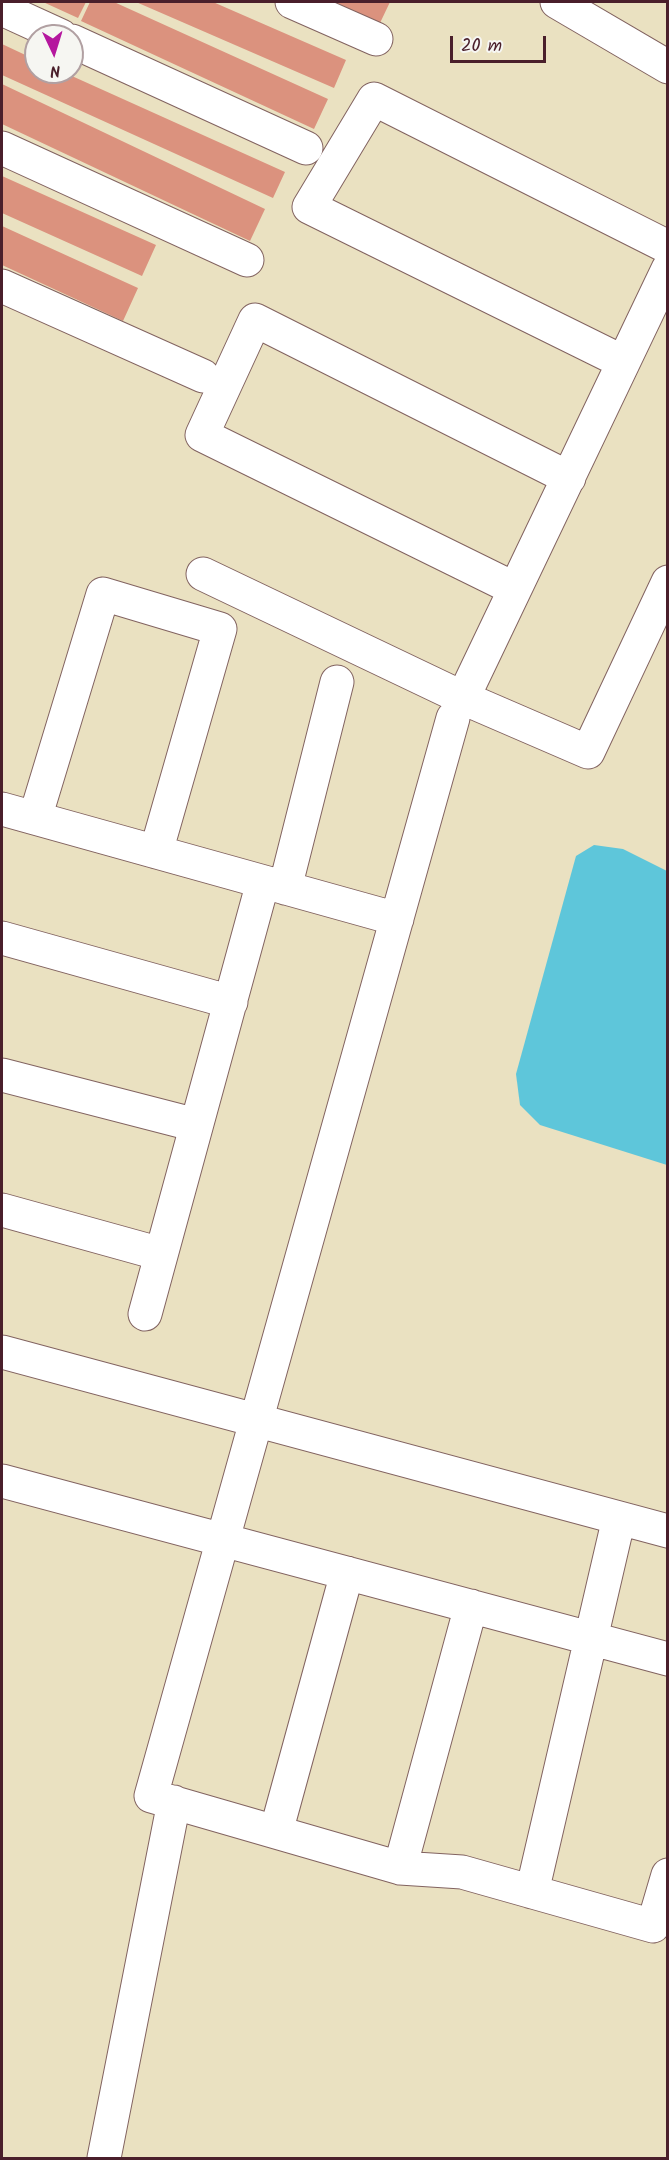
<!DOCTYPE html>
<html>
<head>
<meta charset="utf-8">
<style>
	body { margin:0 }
	#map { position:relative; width:669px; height:2160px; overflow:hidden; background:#eae1c1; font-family:Kalam,sans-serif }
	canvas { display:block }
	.frame { position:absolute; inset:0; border:3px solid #4a1f2b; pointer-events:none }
	.north { position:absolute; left:24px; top:24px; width:60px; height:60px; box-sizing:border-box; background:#f6f6f2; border:2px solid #b1a0a2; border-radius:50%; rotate:176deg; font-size:16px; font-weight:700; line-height:24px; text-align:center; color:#4a1f2b }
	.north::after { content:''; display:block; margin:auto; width:21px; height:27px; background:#b5179e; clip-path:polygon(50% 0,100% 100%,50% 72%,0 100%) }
	.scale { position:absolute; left:450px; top:36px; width:96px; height:27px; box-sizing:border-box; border:3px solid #4a1f2b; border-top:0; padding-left:8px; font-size:18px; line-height:21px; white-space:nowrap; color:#4a1f2b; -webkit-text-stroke:4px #f6f6f2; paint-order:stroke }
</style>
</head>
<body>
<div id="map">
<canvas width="669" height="2160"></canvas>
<div class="frame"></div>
<div class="north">N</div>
<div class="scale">20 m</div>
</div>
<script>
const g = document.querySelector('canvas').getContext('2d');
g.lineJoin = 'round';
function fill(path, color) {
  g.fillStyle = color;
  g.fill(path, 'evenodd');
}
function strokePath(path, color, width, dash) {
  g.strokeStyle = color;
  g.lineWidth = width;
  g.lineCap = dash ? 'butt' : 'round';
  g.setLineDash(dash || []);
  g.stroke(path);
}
fill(new Path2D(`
	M594,845L623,849L667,871V1165L540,1125L520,1105L516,1074L576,856Z`), '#5ec6da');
fill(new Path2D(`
	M43,2H86L78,18Z
	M90,2H114L328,99L314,129L81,21Z
	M136,2H213L346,60L334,88Z
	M334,2H390L380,23Z
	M2,44L36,60V72H63L285,172L273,198L2,75Z
	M2,84L265,209L250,241L2,124Z
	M2,176L156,245L142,276L2,213Z
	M2,226L138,288L123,321L2,265Z`), '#db927e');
const minor = new Path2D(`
	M292,2L376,39
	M557,2L668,67
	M2,9L61,36
	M72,41L306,148
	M2,148L247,260
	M668,269L463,698L588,752L668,582
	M2,286L203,376
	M623,362L309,207L374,99L668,247
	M203,574L463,698
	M515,589L202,435L255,320L569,478
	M453,718L151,1796L400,1868L462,1872L653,1926L668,1875
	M2,809L397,919
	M35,818L103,594L220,629L156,852
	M285,888L337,682
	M2,938L231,1002
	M2,1075L196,1125
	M2,1210L161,1254
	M145,1314L263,882
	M2,1352L668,1531
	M2,1481L668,1659
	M276,1832L347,1573
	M400,1868L471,1606
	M532,1892L619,1518
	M104,2158L174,1802`);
strokePath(minor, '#826360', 35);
strokePath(minor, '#fff', 33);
</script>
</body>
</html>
